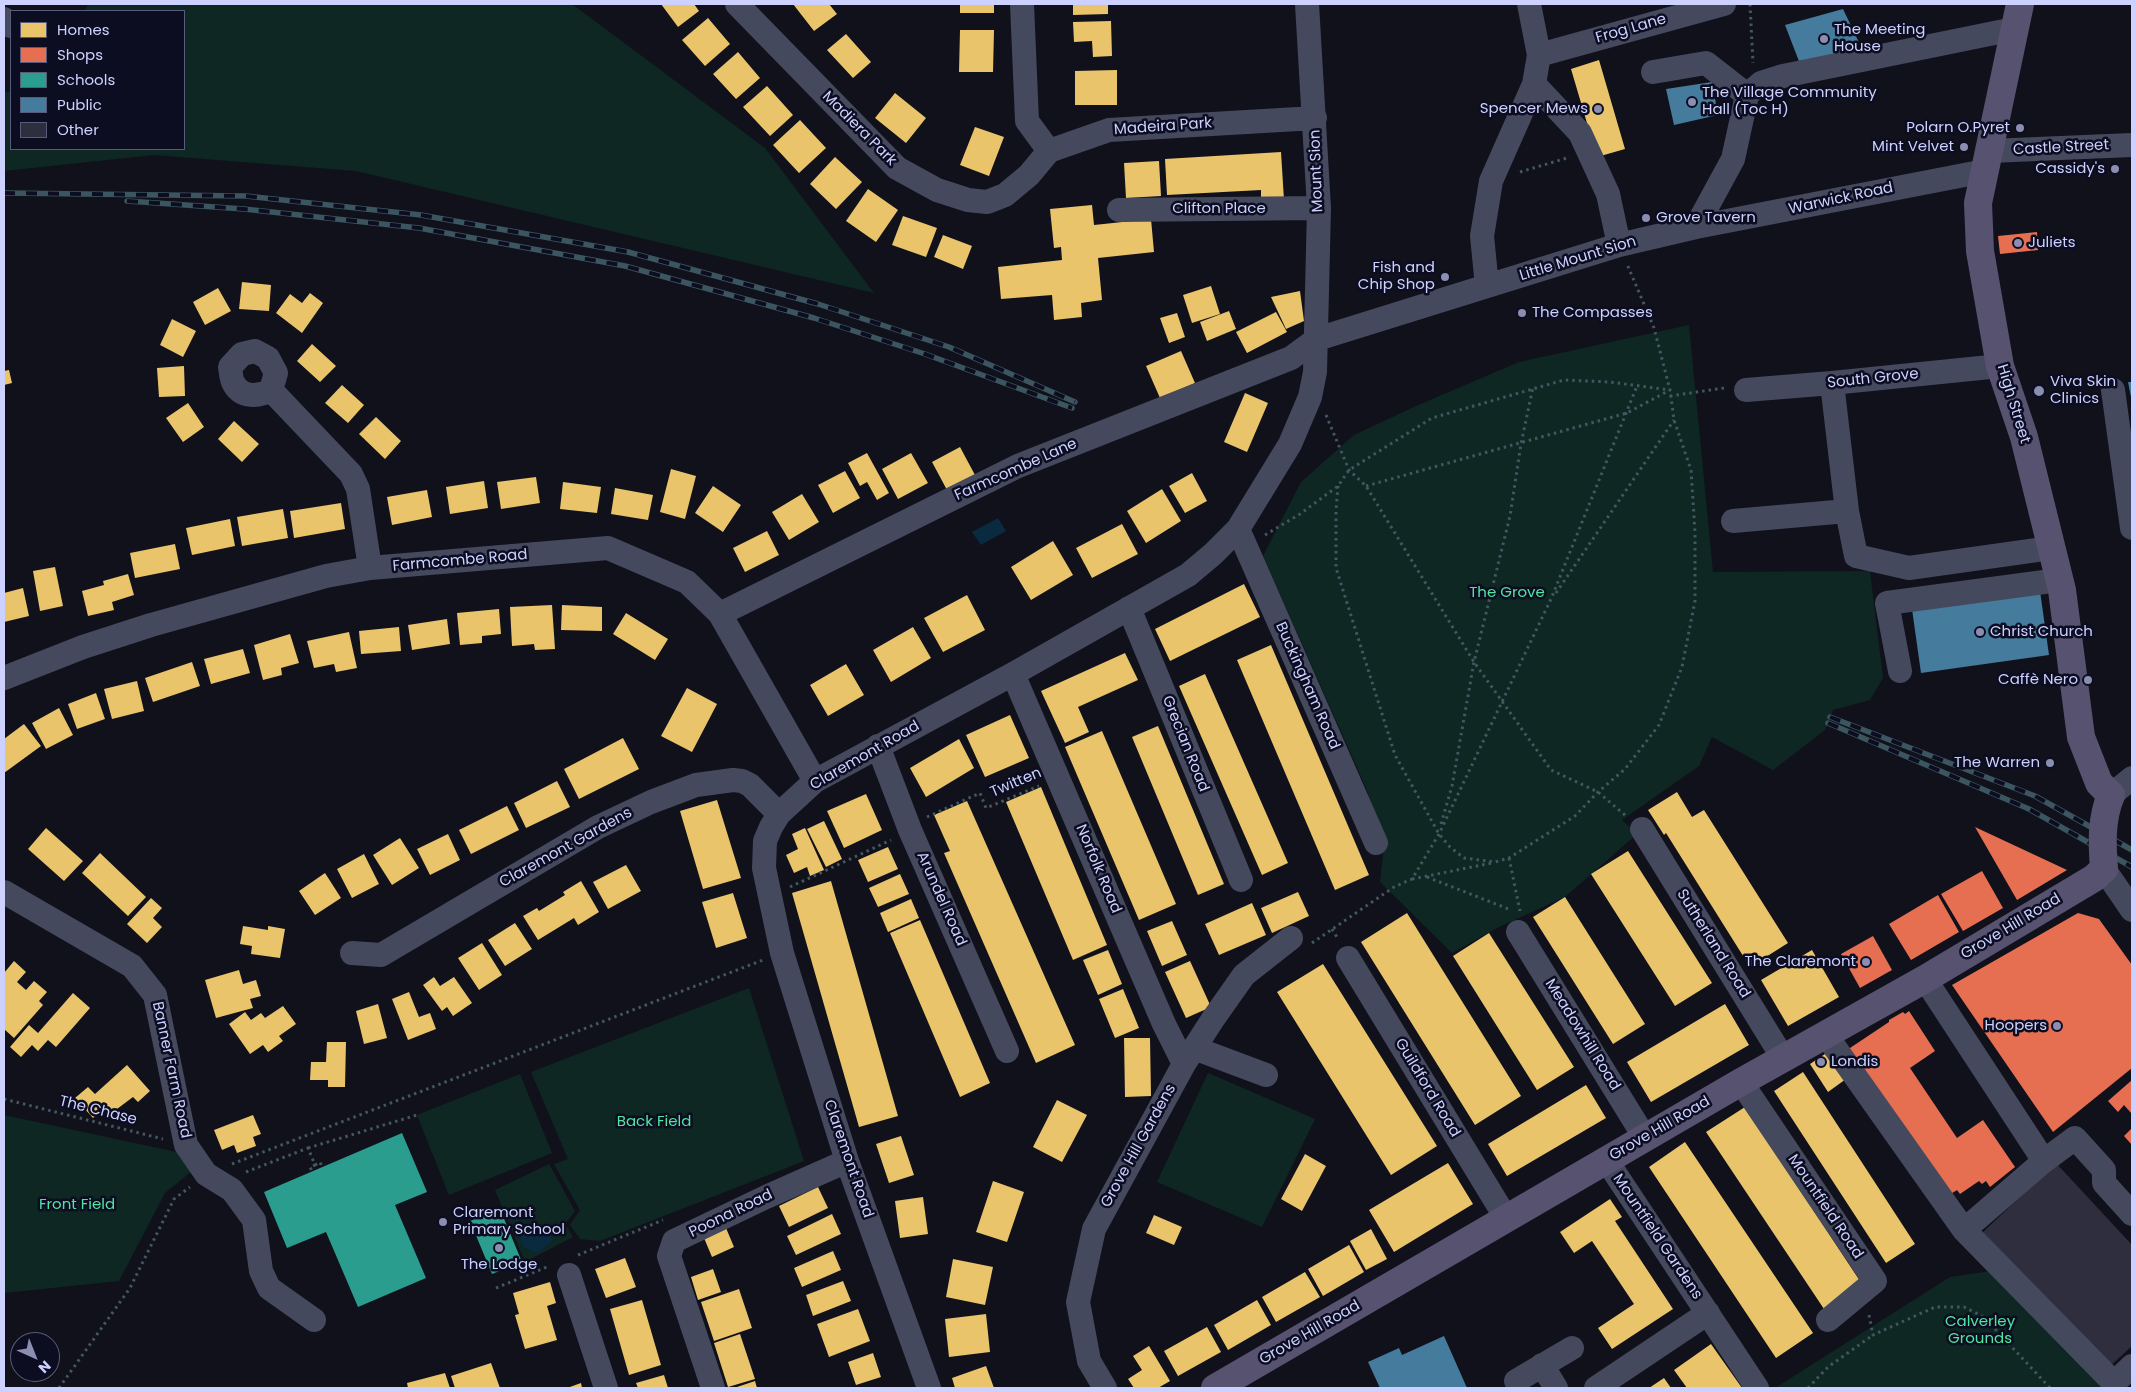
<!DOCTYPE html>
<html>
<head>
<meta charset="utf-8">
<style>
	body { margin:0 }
	#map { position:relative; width:2136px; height:1392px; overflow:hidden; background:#11111c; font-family:Poppins,sans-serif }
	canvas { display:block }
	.frame { position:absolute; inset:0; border:5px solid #ccd1ff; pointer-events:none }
	.legend { position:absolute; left:10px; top:10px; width:175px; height:140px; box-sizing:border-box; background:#0c0d21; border:1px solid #595b7a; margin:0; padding:6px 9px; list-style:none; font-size:15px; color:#ccd1ff }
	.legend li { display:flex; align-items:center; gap:10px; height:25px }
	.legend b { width:25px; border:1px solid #595b7a }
	.north { position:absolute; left:10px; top:1332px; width:50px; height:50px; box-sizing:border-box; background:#0c0d21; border:1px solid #595b7a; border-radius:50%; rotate:136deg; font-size:14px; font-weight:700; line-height:20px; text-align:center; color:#ccd1ff }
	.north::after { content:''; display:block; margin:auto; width:18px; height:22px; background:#8b8eb0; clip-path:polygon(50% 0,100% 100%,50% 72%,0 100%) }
</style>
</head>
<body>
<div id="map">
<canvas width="2136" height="1392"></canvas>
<div class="frame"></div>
<ul class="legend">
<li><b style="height:14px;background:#e9c46a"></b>Homes</li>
<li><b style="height:14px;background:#e76f51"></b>Shops</li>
<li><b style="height:14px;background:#2a9d8f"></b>Schools</li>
<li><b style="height:14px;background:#457b9d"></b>Public</li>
<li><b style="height:14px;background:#2e2e3e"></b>Other</li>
</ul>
<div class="north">N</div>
</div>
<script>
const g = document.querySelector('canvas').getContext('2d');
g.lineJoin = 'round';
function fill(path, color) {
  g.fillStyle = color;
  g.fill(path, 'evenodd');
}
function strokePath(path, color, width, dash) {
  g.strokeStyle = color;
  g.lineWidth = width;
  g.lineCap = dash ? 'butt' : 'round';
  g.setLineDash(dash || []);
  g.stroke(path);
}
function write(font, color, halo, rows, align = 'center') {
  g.font = font + ' Poppins,sans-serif';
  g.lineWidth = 5;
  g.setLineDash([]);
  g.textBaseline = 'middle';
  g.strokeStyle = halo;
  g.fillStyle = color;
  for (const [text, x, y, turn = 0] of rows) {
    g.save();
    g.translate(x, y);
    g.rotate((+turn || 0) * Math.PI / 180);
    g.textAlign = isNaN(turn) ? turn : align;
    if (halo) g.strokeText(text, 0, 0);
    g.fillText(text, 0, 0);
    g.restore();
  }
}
fill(new Path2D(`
	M88,4H572L765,148L874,293L356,171L154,155L4,171V93L11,91V149H184V11H85Z
	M1689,325L1713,572L1870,571L1883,678L1870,700L1833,710L1825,730L1773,770L1712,737L1699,766L1622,820L1637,834L1565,897L1499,927L1452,953L1380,882L1384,845L1367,790L1263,556L1301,482L1354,435L1416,406L1519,362Z
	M749,988L804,1161L600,1241L580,1239L570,1225L580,1210L554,1164L568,1159L531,1072Z
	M1208,1073L1315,1119L1262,1227L1157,1182Z
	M520,1074L552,1153L449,1195L417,1115Z
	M4,1115L186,1154L192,1171L165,1193L119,1281L4,1293Z
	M549,1164L575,1211L565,1224L573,1237L525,1262L495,1190Z
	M2004,1269L2111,1388H1775L1950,1277Z`), '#0e2723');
fill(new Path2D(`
	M998,518L1006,531L981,545L972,532Z
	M544,1225L553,1240L537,1253L525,1248L520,1242L523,1227Z`), '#092a3f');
fill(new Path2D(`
	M661,4H694L699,11L678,27Z
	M793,4H829L837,14L814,31Z
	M960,4H994V13H960Z
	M1073,4H1108V14L1073,15Z
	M708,18L730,44L705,66L682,40Z
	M1111,21L1112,56L1093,57L1092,41L1074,42L1073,22Z
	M960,30H994L993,72H959Z
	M846,34L871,62L853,78L827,50Z
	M738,52L760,78L736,99L713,74Z
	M1599,60L1625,149L1597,157L1571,69Z
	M1117,70V105H1075V71Z
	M767,86L793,115L770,136L743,107Z
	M895,93L926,118L906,143L875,118Z
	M800,120L826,148L799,173L773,145Z
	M975,127L1004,137L989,176L960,165Z
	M1281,152L1284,200L1261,202V190L1167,195L1165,159Z
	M835,157L862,182L836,209L810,184Z
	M1159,161L1161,196L1126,198L1124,163Z
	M868,189L898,210L876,242L846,221Z
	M1092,205L1094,225L1151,219L1154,252L1098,258L1102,300L1081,303L1082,317L1054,320L1052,295L1001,299L998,267L1062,260L1061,247L1054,248L1050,209Z
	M903,216L937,228L926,257L892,245Z
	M943,235L972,246L963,269L934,257Z
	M242,282L271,285L269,311L239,309Z
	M1211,286L1220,314L1192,323L1183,295Z
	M218,288L231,311L205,325L193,302Z
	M1300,291L1304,321L1286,329L1271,297Z
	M310,293L323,303L302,333L276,313L290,294L302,303Z
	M1229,311L1236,329L1207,341L1200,322Z
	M1276,312L1287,332L1247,353L1236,332Z
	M1177,313L1185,337L1169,343L1160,318Z
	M172,319L196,331L183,357L160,345Z
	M312,344L336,366L320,382L297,361Z
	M1181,351L1195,383L1160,398L1146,366Z
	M184,366L185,396L159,397L157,368Z
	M9,370L12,383L4,385V371Z
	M342,385L364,405L348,423L325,403Z
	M1245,393L1268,403L1247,452L1224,442Z
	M188,403L204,427L183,442L166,418Z
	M376,417L401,441L385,459L359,434Z
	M234,421L259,444L242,462L218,439Z
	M960,447L975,475L947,490L932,462Z
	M867,453L889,493L877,500L867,482L860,486L848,463Z
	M911,453L928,483L898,499L882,469Z
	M671,469L696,476L685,519L660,512Z
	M845,471L860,498L833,513L818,485Z
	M1192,473L1207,501L1185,513L1169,486Z
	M536,477L540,503L501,509L497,482Z
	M484,481L488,508L450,514L446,487Z
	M563,482L601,487L597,513L560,509Z
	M713,486L741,505L723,532L695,513Z
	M615,488L653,495L648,520L611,514Z
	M1162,489L1181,521L1146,543L1127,511Z
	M427,490L432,517L392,525L387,497Z
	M802,494L819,522L789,540L772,512Z
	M341,503L345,529L294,538L290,511Z
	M283,509L288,538L242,546L237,517Z
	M230,519L235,546L192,555L186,528Z
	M1122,524L1138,554L1092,578L1076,548Z
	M767,531L779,555L745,572L733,548Z
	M1053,541L1073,575L1031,600L1011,567Z
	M175,544L180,569L135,578L130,553Z
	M55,567L63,606L40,611L33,571Z
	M128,574L134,595L112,602L114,610L88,616L82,591L104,585L103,581Z
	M1244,584L1260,617L1170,661L1155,629Z
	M23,588L29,616L4,622V593Z
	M967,595L985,630L943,652L924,618Z
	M552,605L555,649L535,650L534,644L512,646L510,607Z
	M562,605L602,607V631L561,630Z
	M499,609L501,634L482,636V643L460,645L457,613Z
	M626,613L668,639L655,660L613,634Z
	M447,619L450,644L412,650L408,625Z
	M399,627L401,651L361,654L359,631Z
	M913,627L931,658L891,682L873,650Z
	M349,632L357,668L336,672L334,664L314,668L307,641Z
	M290,634L299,663L281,668L282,675L263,680L254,645Z
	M1271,645L1369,875L1335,890L1237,660Z
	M243,649L250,673L211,684L204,659Z
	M1125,653L1138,680L1078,707L1089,732L1065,743L1041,691Z
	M192,662L200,686L153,702L145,678Z
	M846,664L864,695L828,716L810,685Z
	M1205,674L1288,863L1262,875L1179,686Z
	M137,681L144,711L112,719L104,689Z
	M687,688L717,704L692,752L661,736Z
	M96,693L105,719L77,729L68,704Z
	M59,708L73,735L46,749L32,723Z
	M1010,715L1029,758L985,777L966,735Z
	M24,724L41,746L4,773V739Z
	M1158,726L1224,884L1198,895L1132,737Z
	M1102,731L1176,904L1139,920L1065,747Z
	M623,738L639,769L579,799L564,769Z
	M959,739L974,768L926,797L910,768Z
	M557,781L570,807L526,828L514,803Z
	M1041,787L1107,945L1073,960L1006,802Z
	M1677,792L1692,817L1704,810L1788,943L1750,967L1666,833L1664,835L1648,810Z
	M866,794L882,830L844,848L827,811Z
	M717,800L741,878L703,889L680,811Z
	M967,801L1075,1045L1036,1063L944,853L950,851L934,815Z
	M507,806L519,830L471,854L459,830Z
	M824,821L842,859L826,867L807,829Z
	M46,828L83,861L64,881L28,849Z
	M805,828L824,870L810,876L807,867L794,873L786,855L798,849L792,834Z
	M448,834L460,860L430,875L417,849Z
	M400,838L419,868L392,885L373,855Z
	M888,847L898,869L868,882L858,860Z
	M1628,851L1712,983L1675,1006L1591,874Z
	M100,853L146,897L128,916L82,873Z
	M364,854L379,884L352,898L337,869Z
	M626,865L641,891L608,909L593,882Z
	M325,873L341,898L315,915L299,891Z
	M900,874L909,894L878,907L869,888Z
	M581,881L599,912L578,925L574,918L538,940L523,916L537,908L539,911L565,895L563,892Z
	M831,881L898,1116L859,1127L792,893Z
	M1298,892L1309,916L1272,933L1261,908Z
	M733,893L747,938L716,948L702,902Z
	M1565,897L1645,1024L1613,1044L1533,917Z
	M151,898L162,908L153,918L162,927L147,943L127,924Z
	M911,899L919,918L888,932L880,913Z
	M1252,903L1266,935L1219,955L1205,924Z
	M1407,913L1521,1096L1475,1125L1361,942Z
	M920,920L990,1083L960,1097L890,933Z
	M1172,921L1187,955L1162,966L1147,931Z
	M515,923L532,949L505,966L488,940Z
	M243,926L268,930V926L285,929L280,958L251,954L252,946L240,944Z
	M1489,933L1574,1067L1537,1090L1453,956Z
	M482,943L502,975L479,990L458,958Z
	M1108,950L1122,984L1098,995L1083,960Z
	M1812,950L1839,997L1788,1026L1761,980Z
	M14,961L26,972L17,982L26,990L34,981L47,992L39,1001L43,1005L14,1038L4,1029V973Z
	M1190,961L1211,1007L1186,1018L1165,972Z
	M1323,964L1437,1146L1391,1175L1277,992Z
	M239,970L243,984L256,980L261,996L250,999L253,1008L216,1018L205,980Z
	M434,977L440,986L454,977L472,1003L453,1016L447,1007L442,1011L423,985Z
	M1123,989L1139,1028L1115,1038L1099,999Z
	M409,992L419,1017L430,1013L436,1029L408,1040L392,999Z
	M73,993L90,1008L56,1047L48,1040L38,1051L32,1045L21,1057L10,1047L29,1025L38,1033Z
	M378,1004L387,1038L364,1044L356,1011Z
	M1725,1004L1749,1045L1651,1102L1627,1062Z
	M283,1006L296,1024L279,1036L283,1041L268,1052L263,1045L250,1054L229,1024L245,1012L251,1020L261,1013L265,1018Z
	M1124,1038H1150L1151,1096L1125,1097Z
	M327,1042H346L345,1087H328V1080H310L311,1062H326Z
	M1828,1052L1846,1079L1828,1092L1810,1064Z
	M127,1065L150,1091L138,1102L133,1097L109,1115L103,1109L93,1118L75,1098L88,1087L95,1094Z
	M1803,1072L1915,1244L1886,1263L1774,1091Z
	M1586,1085L1606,1118L1507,1176L1488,1144Z
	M1057,1100L1087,1115L1062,1162L1033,1147Z
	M1745,1107L1862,1284L1824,1309L1706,1132Z
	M253,1115L261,1134L253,1137L256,1146L237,1153L234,1145L222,1150L214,1130Z
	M901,1136L914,1175L889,1183L876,1144Z
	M1685,1142L1813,1333L1776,1358L1649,1167Z
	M1305,1154L1326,1166L1302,1211L1281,1199Z
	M1448,1163L1473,1204L1394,1252L1369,1210Z
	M993,1181L1024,1192L1007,1242L976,1232Z
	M818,1187L828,1208L789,1227L779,1206Z
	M923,1197L928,1234L900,1238L895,1201Z
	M1610,1199L1622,1217L1615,1221L1673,1309L1612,1349L1598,1328L1634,1304L1592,1241L1574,1253L1560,1232Z
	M832,1214L841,1234L796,1255L787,1236Z
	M1154,1215L1182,1227L1174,1245L1146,1233Z
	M726,1228L734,1247L712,1257L704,1238Z
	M1371,1229L1387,1259L1366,1270L1350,1241Z
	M1349,1245L1364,1272L1323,1296L1308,1269Z
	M833,1251L841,1270L802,1287L794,1268Z
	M625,1258L636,1287L606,1298L595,1269Z
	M953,1259L993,1267L985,1305L946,1297Z
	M713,1269L721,1292L698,1300L691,1277Z
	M1305,1272L1320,1297L1276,1322L1262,1297Z
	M843,1281L851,1301L813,1316L806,1295Z
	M550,1282L556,1303L547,1306L557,1340L525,1349L515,1315L519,1314L513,1293Z
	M739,1289L752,1328L714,1341L701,1302Z
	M642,1300L661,1365L629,1375L610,1309Z
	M1257,1300L1271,1325L1228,1350L1214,1325Z
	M858,1309L870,1341L829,1357L817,1324Z
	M986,1314L990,1352L949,1357L945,1319Z
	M1207,1327L1221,1352L1178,1376L1164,1351Z
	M740,1334L755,1379L728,1387L714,1343Z
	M1711,1344L1742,1388H1687L1674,1370Z
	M1149,1346L1170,1381L1158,1388H1134L1128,1379L1142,1370L1133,1356Z
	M873,1353L881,1377L856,1385L848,1362Z
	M491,1363L500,1388H455L451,1376Z
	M986,1366L994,1388H955L952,1378Z
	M445,1373L450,1388H408L407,1383Z
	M664,1375L668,1388H638L636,1383Z
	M1664,1378L1671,1388H1649Z
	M755,1381L757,1388H734Z
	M581,1383L582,1388H567Z`), '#e9c46a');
fill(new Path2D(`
	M2037,232L2038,250L2000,254L1998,236Z
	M1975,827L2067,870L2017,900Z
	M1982,871L2003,908L1963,931L1941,894Z
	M1938,895L1959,932L1911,960L1889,924Z
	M2078,913L2099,919L2132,965V1068L2053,1132L1952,985Z
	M1873,936L1892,970L1860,988L1841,954Z
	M1909,1011L1935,1051L1910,1068L1957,1138L1983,1120L2015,1167L1990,1187L1986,1181L1982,1184L1979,1181L1960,1194L1957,1190L1946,1197L1847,1050L1889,1022V1020L1903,1012L1905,1014Z
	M2132,1080V1114L2124,1105L2118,1112L2108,1101Z
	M2132,1128V1145L2124,1136Z`), '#e76f51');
fill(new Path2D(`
	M402,1133L427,1192L395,1205L426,1278L358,1307L326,1232L287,1248L264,1192Z
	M500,1209L522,1262L492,1274L470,1221Z`), '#2a9d8f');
fill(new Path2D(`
	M1843,9L1864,53L1802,69L1785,25Z
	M1712,82L1718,115L1674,125L1666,89Z
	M2128,382H2132V397H2131Z
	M2040,591L2049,655L1921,673L1912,609Z
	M1444,1336L1467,1388H1380L1368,1362L1399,1348L1402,1355Z`), '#457b9d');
fill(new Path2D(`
	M2056,1163L2132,1245V1346L2107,1369L1981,1234Z`), '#2e2e3e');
strokePath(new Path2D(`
	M1750,4L1753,63
	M1520,172L1567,158
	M1670,396L1724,388
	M1326,415L1349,470L1366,486L1474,662L1551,770L1598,792L1626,816
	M1338,486L1336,511V568L1395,755L1439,834L1450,847L1464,858L1495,862L1509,858L1575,816L1598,792L1625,769L1659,725L1682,667L1695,601V532L1691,470L1674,420L1670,390L1654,328L1627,264
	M1366,486L1627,413L1670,390
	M1265,535L1300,514L1338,486L1349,470L1432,418L1564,380L1610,382L1670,390
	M1556,593L1674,420
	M927,817L980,793L986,808L1039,786
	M1441,824L1452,786L1474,662L1510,516L1521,444L1533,387
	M1509,858L1520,911
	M1427,877L1511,910
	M1412,879L1492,863
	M790,887L891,840
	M1332,929L1338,939
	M1312,943L1394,887L1412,879L1439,834L1551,599L1637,386
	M4,1099L163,1139
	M308,1148L417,1115
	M232,1164L763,960
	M315,1165L320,1162L322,1167
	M246,1172L308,1148L315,1165L310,1167L312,1171
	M578,1255L663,1220
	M496,1288L549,1266
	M1869,1315L1873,1335L1935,1307H1964L1984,1317L2050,1388
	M59,1388L130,1288L174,1199L190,1187
	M1808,1388L1828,1367L1873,1335`), '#42575f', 3, [2.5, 4]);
strokePath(new Path2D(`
	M737,4L897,168L937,190L968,200L987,202L1005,195L1029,175L1049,151
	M1022,4L1027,121L1049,151L1109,130L1315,118
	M4,19L11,26
	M1539,55L1724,4
	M1653,72L1706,63L1747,95
	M1534,84L1580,133L1608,194L1619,245
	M1990,151L2132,145
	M1119,210L1319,208
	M1696,227L1733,159L1747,95L1761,83L1783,76L2014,29
	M1487,286L1482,236L1491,181L1534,84L1539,55L1529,4
	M255,351L268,358L276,373L271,390C259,397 242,398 234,384C231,380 231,372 230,367L242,354Z
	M1832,383L1847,511L1856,556L1909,568L2051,548
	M271,390L351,474L358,489L370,568
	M1746,390L1832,383L2000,366
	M2113,390L2132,528
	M1733,521L1847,511
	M1238,529L1376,843
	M1129,608L1241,880
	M720,614L1018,466L1291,358L1317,339L1619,245L1696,227L1985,171
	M1900,671L1887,603L2059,580
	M1013,674L1164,1024L1184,1064
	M4,678L83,647L151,625L326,576L370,568L608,548L687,582L720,614L815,781
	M878,746L910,830L1007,1051
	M2111,795L2132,778
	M1642,829L1783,1058
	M2104,869L2132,910
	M4,892L132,966L155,995L186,1145L206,1174L232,1190L254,1220L261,1271L269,1288L314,1320
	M1518,932L1645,1138
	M352,953L381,955L598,827L651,802L696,785L733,780L742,781L750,785L779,814
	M1348,958L1506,1218
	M1925,979L2044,1161
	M1826,1035L1964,1230L2114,1383L2132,1366
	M1194,1048L1266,1075
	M1741,1082L1875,1281L1828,1320
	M1607,1161L1757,1388
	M1964,1230L2044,1161L2075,1138L2104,1170V1183L2132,1214
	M569,1275L606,1388
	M1542,1365L1556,1388
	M1516,1381L1572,1348
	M713,1388L669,1256L674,1241L766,1197L847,1161
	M929,1388L847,1161L782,953L764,868L765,841L771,827L779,814L815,781L1013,674L1188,575L1213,554L1238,529L1290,444L1310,397L1315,372L1319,208L1307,4
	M1105,1388L1089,1361L1078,1302L1094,1229L1184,1064L1213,1019L1244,975L1291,938
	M1596,1388L1708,1313`), '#45495d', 24);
strokePath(new Path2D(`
	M2020,4L1978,203L1980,251L2000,366L2024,437L2062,590L2081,737L2099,783L2111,795
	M1215,1388L1741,1082L1925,979L2094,878L2104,869`), '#585271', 28);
const rail = new Path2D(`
	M4,193L246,196L421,215L628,252L818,304L949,347L1075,402
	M127,201L244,209L419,228L625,266L814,318L925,354L1072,408
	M1830,717L2035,796L2132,850
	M1828,723L2029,809L2132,867`);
strokePath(rail, '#3b565f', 5.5);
strokePath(rail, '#0c0d21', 4, [11]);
strokePath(new Path2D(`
	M2104,869C2102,844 2101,819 2111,795`), '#585271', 28);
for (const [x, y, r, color] of [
	[1824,39,5,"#8b8eb0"],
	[1692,102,5,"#8b8eb0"],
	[1598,109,5,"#8b8eb0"],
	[2020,128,5,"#8b8eb0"],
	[1964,147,5,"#8b8eb0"],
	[2115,169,5,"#8b8eb0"],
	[1646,218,5,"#8b8eb0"],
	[2018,243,5,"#8b8eb0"],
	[1445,277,5,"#8b8eb0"],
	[1522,313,5,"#8b8eb0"],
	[2039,391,6,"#8b8eb0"],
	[1980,632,5,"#8b8eb0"],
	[2088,680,5,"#8b8eb0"],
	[2050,763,5,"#8b8eb0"],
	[1866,962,5,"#8b8eb0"],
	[2057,1026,5,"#8b8eb0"],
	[1821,1062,5,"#8b8eb0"],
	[443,1222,5,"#8b8eb0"],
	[499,1248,5,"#8b8eb0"]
]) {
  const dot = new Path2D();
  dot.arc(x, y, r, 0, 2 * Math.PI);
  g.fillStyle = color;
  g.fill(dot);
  strokePath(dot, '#0c0d21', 2);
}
write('15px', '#ccd1ff', '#0c0d21', [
	["Frog Lane",1631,29,-16],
	["Madeira Park",1163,127,-4],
	["Madiera Park",859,129,45],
	["Castle Street",2061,148,-3],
	["Mount Sion",1317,171,-92],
	["Warwick Road",1841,199,-12],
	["Clifton Place",1219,209],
	["Little Mount Sion",1578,259,-17],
	["South Grove",1873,379,-6],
	["High Street",2013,404,73],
	["Farmcombe Lane",1016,470,-24],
	["Farmcombe Road",460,561,-5],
	["Buckingham Road",1307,686,66],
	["Grecian Road",1185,744,68],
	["Claremont Road",865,756,-30],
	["Twitten",1016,783,-23],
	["Claremont Gardens",566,848,-29],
	["Norfolk Road",1098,869,67],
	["Arundel Road",941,899,66],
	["Grove Hill Road",2011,927,-31],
	["Sutherland Road",1713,944,58],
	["Meadowhill Road",1582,1035,58],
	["Banner Farm Road",171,1070,78],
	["Guildford Road",1427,1088,59],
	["The Chase",98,1111,14],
	["Grove Hill Road",1660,1129,-30],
	["Grove Hill Gardens",1139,1146,-61],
	["Claremont Road",848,1159,71],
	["Mountfield Road",1825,1207,56],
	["Poona Road",731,1214,-26],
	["Mountfield Gardens",1657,1237,56],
	["Grove Hill Road",1310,1333,-30]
]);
write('15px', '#ccd1ff', '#0c0d21', [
	["The Meeting",1834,30],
	["House",1834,47],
	["The Village Community",1702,93],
	["Hall (Toc H)",1702,110],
	["Spencer Mews",1588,109,"right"],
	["Polarn O.Pyret",2010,128,"right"],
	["Mint Velvet",1954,147,"right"],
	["Cassidy's",2105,169,"right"],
	["Grove Tavern",1656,218],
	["Juliets",2028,243],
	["Fish and",1435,268,"right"],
	["Chip Shop",1435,285,"right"],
	["The Compasses",1532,313],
	["Viva Skin",2050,382],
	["Clinics",2050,399],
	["Christ Church",1990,632],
	["Caffè Nero",2078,680,"right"],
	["The Warren",2040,763,"right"],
	["The Claremont",1856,962,"right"],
	["Hoopers",2047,1026,"right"],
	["Londis",1831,1062],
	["Claremont",453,1213],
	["Primary School",453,1230],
	["The Lodge",499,1265,"center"]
], 'left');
write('15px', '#51e6a0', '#0c0d21', [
	["The Grove",1507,593],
	["Back Field",654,1122],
	["Front Field",77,1205],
	["Calverley",1980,1322],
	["Grounds",1980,1339]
]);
</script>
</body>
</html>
